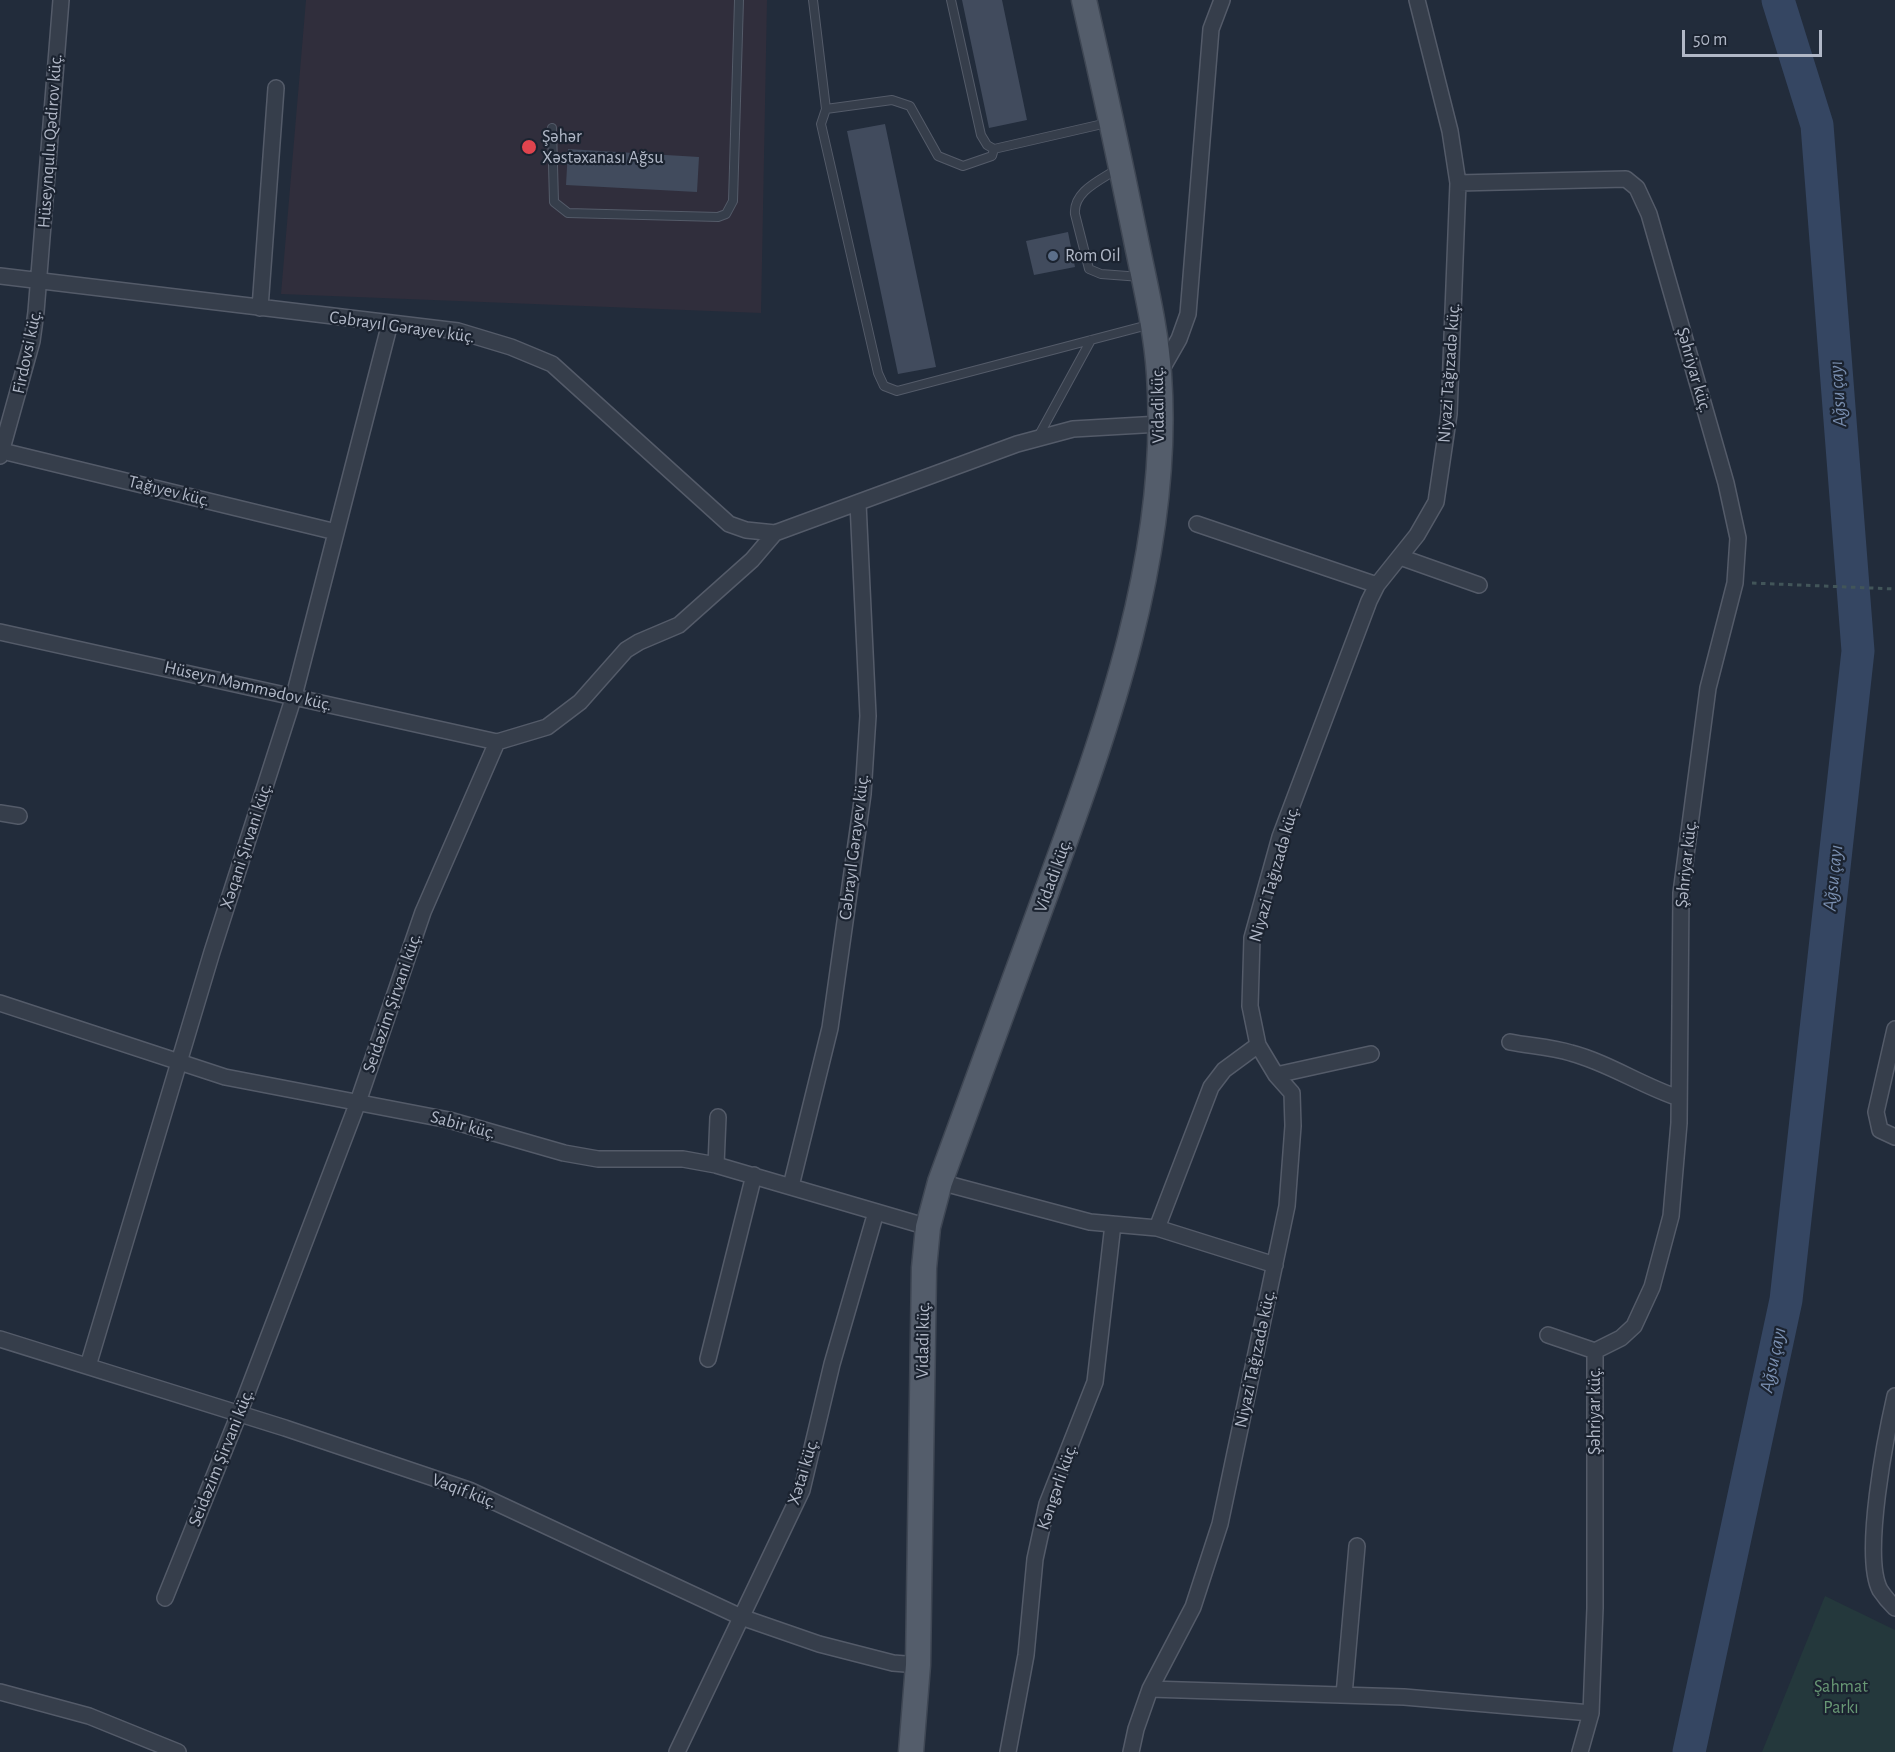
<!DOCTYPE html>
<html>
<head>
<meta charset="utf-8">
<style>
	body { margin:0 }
	#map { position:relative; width:1895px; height:1752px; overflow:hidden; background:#222c3b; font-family:"Alegreya Sans",sans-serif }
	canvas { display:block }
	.scale { position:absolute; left:1682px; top:30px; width:140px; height:27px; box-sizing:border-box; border:3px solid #b1b8c7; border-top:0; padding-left:8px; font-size:18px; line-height:21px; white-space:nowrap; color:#b1b8c7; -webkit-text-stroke:4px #1b2330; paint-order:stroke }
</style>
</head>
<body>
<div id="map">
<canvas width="1895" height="1752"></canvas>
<div class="scale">50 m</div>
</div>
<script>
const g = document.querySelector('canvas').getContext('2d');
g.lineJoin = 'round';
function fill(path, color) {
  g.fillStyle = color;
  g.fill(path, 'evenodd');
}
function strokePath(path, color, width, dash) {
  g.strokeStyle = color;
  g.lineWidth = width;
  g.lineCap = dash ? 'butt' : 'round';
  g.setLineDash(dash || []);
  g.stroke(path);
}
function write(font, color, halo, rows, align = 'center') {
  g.font = font + ' "Alegreya Sans",sans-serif';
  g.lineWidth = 4.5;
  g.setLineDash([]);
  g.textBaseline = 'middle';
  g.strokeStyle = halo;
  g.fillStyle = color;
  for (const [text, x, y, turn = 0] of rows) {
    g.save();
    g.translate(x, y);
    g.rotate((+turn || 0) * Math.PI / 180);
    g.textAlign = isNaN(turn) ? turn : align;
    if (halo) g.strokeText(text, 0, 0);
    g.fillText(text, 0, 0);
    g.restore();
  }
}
fill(new Path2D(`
	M306,0H767L761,313L281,294Z`), '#302e3c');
fill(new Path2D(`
	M1825,1596L1895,1630V1752H1762Z`), '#24383c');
strokePath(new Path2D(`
	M1689,1752L1786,1300L1858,651L1817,125L1778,0`), '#354662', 33);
fill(new Path2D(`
	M962,0H1002L1027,120L989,128Z
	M885,124L936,367L898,374L847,131Z
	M568,149L699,157L697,192L566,185Z
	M1068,232L1075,267L1034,275L1026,241Z`), '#414b5d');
const service = new Path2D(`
	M813,0L826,109
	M951,0L981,135L987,145L994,149L1107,123
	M552,128L554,202L568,213L718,217L726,214L733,201L739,0
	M994,149L992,156L963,166L938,156L910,106L892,100L826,109L821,124L878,373L884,386L897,391L1148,325
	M1117,169C1101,180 1073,191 1075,214L1089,269L1101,274L1141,277
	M1038,437L1091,340`);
const minor = new Path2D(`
	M1458,183L1626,179L1637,188L1649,214L1726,483L1738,538L1735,583L1708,688L1681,893L1679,1123L1671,1216L1652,1287L1634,1326L1621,1338L1595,1351V1608L1591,1713L1580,1752
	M0,276L458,331L511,347L552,364L729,524L746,530L775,533L1017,444L1073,429L1160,424
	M260,308L276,88
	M1159,374L1179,339L1188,314L1211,29L1222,0
	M2,451L336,532
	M0,456L32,341L36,312L61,0
	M1197,524L1377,585
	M1400,557L1479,585
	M0,632L497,742
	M0,813L19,816
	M0,1003L225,1077L449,1120L564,1153L598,1159H683L716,1165L928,1227
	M1895,1029L1876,1112L1880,1130L1895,1137
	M1510,1042C1530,1046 1551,1047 1571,1053C1609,1063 1642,1086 1679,1098
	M1276,1075L1371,1054
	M716,1165L718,1117
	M940,1182L1090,1222L1157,1228L1275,1265
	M791,1186L830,1028L863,794L868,716L858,503
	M1157,1228L1211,1087L1224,1070L1258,1045
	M1548,1335L1595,1351
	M0,1339L285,1428L469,1490L741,1617L819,1644L893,1663L918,1665
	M708,1359L754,1175
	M88,1366L212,952L294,696L390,323
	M1895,1396C1886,1435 1862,1556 1880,1590C1884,1596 1890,1603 1895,1608
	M165,1598L239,1414L358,1102L423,912L497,742L547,727L580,702L626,650L639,642L679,625L752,560L775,533
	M1150,1689L1404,1697L1591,1713
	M0,1692L89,1716L178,1752
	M1344,1695L1357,1546
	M677,1752L802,1490L832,1364L876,1212
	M1008,1752L1026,1655L1035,1559L1047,1504L1095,1382L1113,1224
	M1131,1752L1136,1729L1150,1689L1193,1607L1220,1524L1287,1206L1293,1126L1292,1093L1276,1075L1258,1045L1250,1006L1252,938L1280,837L1369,601L1377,585L1417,535L1436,502L1449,414L1458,183L1450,131L1417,0`);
const primary = new Path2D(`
	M911,1752L918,1665L924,1268L928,1227L940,1182C975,1088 1010,994 1044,899C1105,733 1172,554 1159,374C1156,327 1144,281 1135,235C1119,156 1102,78 1084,0`);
strokePath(service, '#545b69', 10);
strokePath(minor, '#545b69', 18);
strokePath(primary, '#3f4754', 27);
strokePath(new Path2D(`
	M1752,583L1895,589`), '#425559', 3, [4.5, 4.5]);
strokePath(service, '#363e4b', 8);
strokePath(minor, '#363e4b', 15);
strokePath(primary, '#545d6b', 24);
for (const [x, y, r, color] of [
	[529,147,8,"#e0444e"],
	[1053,256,6,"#5c6f8a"]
]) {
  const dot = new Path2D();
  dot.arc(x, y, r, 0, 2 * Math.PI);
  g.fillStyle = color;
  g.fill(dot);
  strokePath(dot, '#1b2330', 2);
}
write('18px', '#b1b8c7', '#1b2330', [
	["Şəhər",542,137],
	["Xəstəxanası Ağsu",542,158],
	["Rom Oil",1065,256]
], 'left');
write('18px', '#b1b8c7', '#1b2330', [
	["Hüseynqulu Qədirov küç.",50,141,-86],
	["Cəbrayıl Gərayev küç.",402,327,8],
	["Firdovsi küç.",27,352,-78],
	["Şəhriyar küç.",1694,370,74],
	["Niyazi Tağızadə küç.",1449,373,-86],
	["Vidadi küç.",1158,405,-91],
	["Tağıyev küç.",169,491,14],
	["Hüseyn Məmmədov küç.",248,686,13],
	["Xəqani Şirvani küç.",246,846,-72],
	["Cəbrayıl Gərayev küç.",854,847,-83],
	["Şəhriyar küç.",1686,864,-84],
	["Niyazi Tağızadə küç.",1274,874,-74],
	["Vidadi küç.",1053,876,-70],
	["Seidəzim Şirvani küç.",392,1003,-71],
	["Sabir küç.",463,1125,15],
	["Vidadi küç.",923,1340,-89],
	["Niyazi Tağızadə küç.",1255,1359,-78],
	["Şəhriyar küç.",1595,1411,-90],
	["Seidəzim Şirvani küç.",221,1458,-68],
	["Xətai küç.",803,1472,-73],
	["Kəngərli küç.",1057,1487,-71],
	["Vaqif küç.",464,1491,21]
]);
write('18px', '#689875', '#1b2330', [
	["Şahmat",1841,1687],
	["Parkı",1841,1708]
]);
write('italic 20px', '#798eaf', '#1b2330', [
	["Ağsu çayı",1838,394,-94],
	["Ağsu çayı",1833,878,-84],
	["Ağsu çayı",1773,1360,-78]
]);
</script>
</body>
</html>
